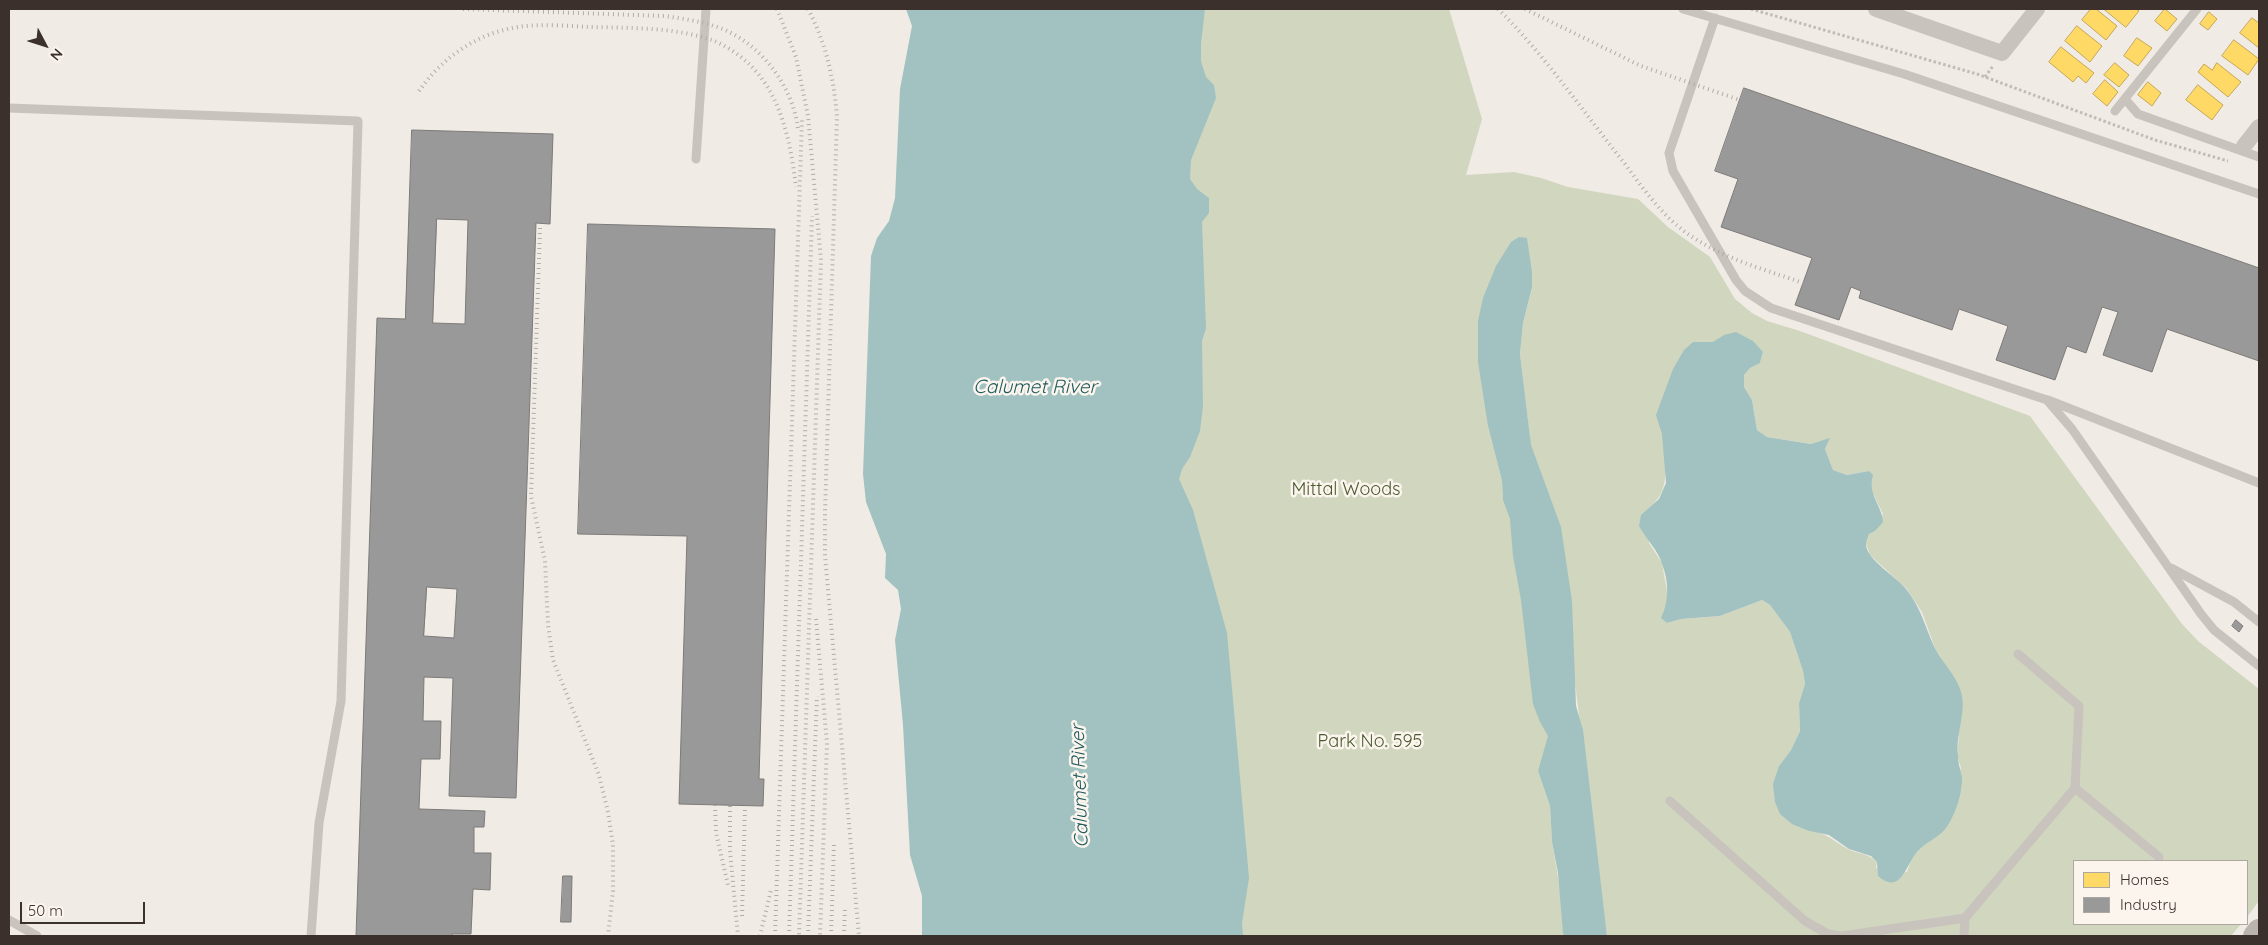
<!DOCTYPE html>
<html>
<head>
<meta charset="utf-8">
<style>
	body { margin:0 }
	#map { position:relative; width:2268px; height:945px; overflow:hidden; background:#f0ebe5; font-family:Quicksand,sans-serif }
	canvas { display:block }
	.frame { position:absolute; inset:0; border:10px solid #3b302b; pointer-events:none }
	.legend { position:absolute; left:2073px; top:860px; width:175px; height:65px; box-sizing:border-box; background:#fbf5ee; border:1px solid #aea6a0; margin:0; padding:6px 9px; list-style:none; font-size:15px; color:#3b302b }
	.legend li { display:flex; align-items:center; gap:10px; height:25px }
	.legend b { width:25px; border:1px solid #aea6a0 }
	.north { position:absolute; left:20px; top:20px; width:50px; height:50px; -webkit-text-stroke:4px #fbf5ee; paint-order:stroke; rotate:130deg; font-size:14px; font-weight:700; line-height:20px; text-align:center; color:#3b302b }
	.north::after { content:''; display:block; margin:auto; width:18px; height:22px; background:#3b302b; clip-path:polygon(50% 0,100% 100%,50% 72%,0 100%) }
	.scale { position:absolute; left:20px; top:902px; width:125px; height:22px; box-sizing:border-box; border:2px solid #3b302b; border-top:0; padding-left:6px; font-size:15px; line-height:18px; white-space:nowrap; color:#3b302b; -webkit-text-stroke:4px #fbf5ee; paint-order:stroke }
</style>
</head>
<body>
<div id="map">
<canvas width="2268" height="945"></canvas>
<div class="frame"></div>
<ul class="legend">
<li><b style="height:14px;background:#ffd966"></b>Homes</li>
<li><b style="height:14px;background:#999"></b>Industry</li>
</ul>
<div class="north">N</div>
<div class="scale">50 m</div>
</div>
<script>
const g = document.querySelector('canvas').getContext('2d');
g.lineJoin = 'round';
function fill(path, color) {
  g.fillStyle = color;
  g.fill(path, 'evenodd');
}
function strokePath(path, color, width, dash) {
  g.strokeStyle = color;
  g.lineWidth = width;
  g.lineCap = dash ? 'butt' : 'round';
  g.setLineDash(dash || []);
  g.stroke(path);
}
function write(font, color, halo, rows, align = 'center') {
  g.font = font + ' Quicksand,sans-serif';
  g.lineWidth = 5;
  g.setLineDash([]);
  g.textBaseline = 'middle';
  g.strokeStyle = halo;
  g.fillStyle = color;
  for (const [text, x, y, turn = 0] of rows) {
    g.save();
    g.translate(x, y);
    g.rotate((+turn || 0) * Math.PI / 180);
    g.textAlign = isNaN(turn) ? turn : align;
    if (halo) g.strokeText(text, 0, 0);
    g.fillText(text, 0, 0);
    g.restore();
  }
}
fill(new Path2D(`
	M1198,9H1449L1482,119L1466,175L1514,172L1541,178L1568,187L1638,199L1668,227L1710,257L1735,299L1752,313L1767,321L1800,331L2030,416L2182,624L2198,641L2259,689V901L2247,917V861H2074V924H2241L2231,936H1607L1575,683L1538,771L1550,806L1552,842L1568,936H1217L1173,450ZM1527,239L1532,289L1523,323L1520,354L1530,438L1503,500L1502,481L1488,426ZM1763,352L1760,363L1750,368L1744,375V387L1752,400L1757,430L1767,437L1812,444L1829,439L1825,449L1833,470L1847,475L1869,471L1871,489L1883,514L1875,531L1869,534L1866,544L1870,555L1906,588L1922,612L1935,648L1949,672L1959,735L1957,755L1961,768L1936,836L1922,846L1912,857L1907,872L1876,868L1877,862C1868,853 1858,854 1848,849C1831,840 1830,834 1809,831L1779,766L1791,750L1800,731L1799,703L1805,684L1803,671L1790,632L1770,605L1762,600L1720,616L1681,619L1667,623L1662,618L1667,606V592L1662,563L1649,543L1648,509C1662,497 1666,486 1665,467Z`), '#d1d6bf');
fill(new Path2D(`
	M906,9H1205L1201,43V61L1206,77L1214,85L1216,98L1191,160L1190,179L1197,189L1209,198V213L1202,222L1206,328L1202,341L1203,406L1200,431L1190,457L1182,469L1179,479L1193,510L1227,633L1249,878L1242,923L1243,936H922V896L910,855L903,725L895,640L901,609L898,590L885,578L886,554L866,502L863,474L871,256L877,238L889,221L895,198L900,89L912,26Z
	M1519,237L1527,238L1532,272V288L1523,323L1520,354L1531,445L1561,527L1572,601L1576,706L1583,730L1607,936H1564L1563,933L1558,873L1552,842L1550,806L1538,771L1548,736L1540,722L1533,704L1521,600L1513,556L1510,519L1503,500L1502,481L1488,426L1478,362V321L1483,298L1496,266L1511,242Z
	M1736,332L1753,341L1763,352L1760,363L1750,368L1744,375V387L1752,400L1757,430L1767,437L1811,444L1830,438L1825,449L1833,470L1847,475L1869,471L1873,475C1867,494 1882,505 1883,522L1875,531L1869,534C1868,537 1866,542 1866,545C1867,560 1897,577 1906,589C1922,609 1925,628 1936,650C1943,663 1957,677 1961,692C1967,712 1955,735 1958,756C1958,764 1961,771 1962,778C1962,794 1956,812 1948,825C1941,837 1925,842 1917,852C1906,864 1901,896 1878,876L1877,862L1871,856L1849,849L1829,835L1809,831L1792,824L1780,814L1775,802L1773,784L1779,766L1791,750L1800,731L1799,703L1805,684L1803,671L1790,632L1770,605L1762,600L1720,616L1681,619L1667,623L1661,618C1669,602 1669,581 1662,564C1659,552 1645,537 1639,526L1641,515L1659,499L1666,483L1662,434L1656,415L1673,369L1684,350L1693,342H1713L1724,335Z`), '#a1c2c1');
const homes = new Path2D(`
	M2091,9H2096L2117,26L2106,40L2082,20Z
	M2104,9H2136L2139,11L2126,27Z
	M2165,9L2177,19L2167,31L2155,21Z
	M2209,12L2217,19L2208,30L2200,24Z
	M2252,18L2259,23V48L2240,33Z
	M2077,26L2102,46L2090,62L2065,41Z
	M2137,38L2152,48L2138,66L2124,56Z
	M2234,40L2259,59L2248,75L2222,56Z
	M2061,47L2094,73L2086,83L2078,76L2073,82L2049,62Z
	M2115,63L2129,75L2119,87L2104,75Z
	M2217,63L2241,82L2228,97L2198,72L2204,64L2212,70Z
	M2105,80L2118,92L2107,106L2093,94Z
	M2148,82L2161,93L2152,106L2138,95Z
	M2198,85L2223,105L2212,120L2186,100Z`);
fill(homes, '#ffd966');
strokePath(homes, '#c4a654', 1);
const industry = new Path2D(`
	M1744,88L2259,268V361L2167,329L2152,372L2103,355L2118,312L2102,307L2086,353L2067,346L2055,380L1996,360L2008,326L1959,309L1952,330L1859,298L1861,291L1851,287L1839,320L1795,305L1812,258L1721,227L1738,179L1715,171Z
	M412,130L553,134L550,224L536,223L516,798L449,796L453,678L424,677L423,721H441L440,759H421L419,809L485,811L484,827H474V853H491L490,890L473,889L471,934H452V936H356L377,318L405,319ZM437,219L468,220L465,324L433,323ZM427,587L457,589L454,638L424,636Z
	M588,224L775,229L759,779H764L763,806L679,804L687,536L578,534Z
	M2236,620L2243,626L2239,632L2232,626Z
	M563,876H572L571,922H561Z`);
fill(industry, '#999');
strokePath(industry, '#7d7a78', 1);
strokePath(new Path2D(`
	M1751,9L1977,74L2155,140L2228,161
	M1985,77L1993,66`), '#c2bbb6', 3, [2.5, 2.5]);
strokePath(new Path2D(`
	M1683,9L1904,74L2259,194
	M1715,18L1669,153L1673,171L1736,280L1745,291L1771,308L2047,400L2072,429L2201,614L2214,630L2259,666
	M2125,99L2138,114L2259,157
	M9,108L358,121L341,701L319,823L311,936
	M2115,111L2197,9
	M696,159L706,9
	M2048,400L2259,483
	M2171,568L2234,602L2259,622
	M2075,788L2159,857
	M1670,801L1805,921L1828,934L1842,936L1965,918L2075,788L2079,706L2018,654
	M9,920L37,936
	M1964,936L1965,918`), '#c9c3be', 9);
strokePath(new Path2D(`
	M1876,9L2002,53L2037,9
	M2244,146L2259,127`), '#c9c3be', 16);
strokePath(new Path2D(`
	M2255,936L2259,931`), '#bab3ae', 24);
strokePath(new Path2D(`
	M463,9L665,16C685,19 706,22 725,30C763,47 793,87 798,129
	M777,9L796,57L808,116L821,260L799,936
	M808,9C826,43 834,79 837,117L825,512V556L859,936
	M1498,9C1543,53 1585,114 1625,164C1645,191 1665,220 1694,238C1728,260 1766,270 1803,283
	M1525,9L1641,66L1740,100
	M419,91C438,63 470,38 504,30C532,22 563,26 591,27C631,28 673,27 712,40C725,45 740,55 750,65C782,96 791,145 796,187
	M540,228L531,496L545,561L548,625L553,660L599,775L608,812L613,845V891L608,936
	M816,619L827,743L820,936
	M715,805L716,833L728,885
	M730,806V851L738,936
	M742,916L745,806
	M760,936L771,890
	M775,936L802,119
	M789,936L812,216
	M808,936L817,696
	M831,936L834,843
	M844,936L845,906`), '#b1aca8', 4, [1, 4]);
write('18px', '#4a5a2e', '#fbf5ee', [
	["Mittal Woods",1346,490],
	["Park No. 595",1370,742]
]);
write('italic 19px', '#1f5a5e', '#fbf5ee', [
	["Calumet River",1035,387],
	["Calumet River",1080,786,-92]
]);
</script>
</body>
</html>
